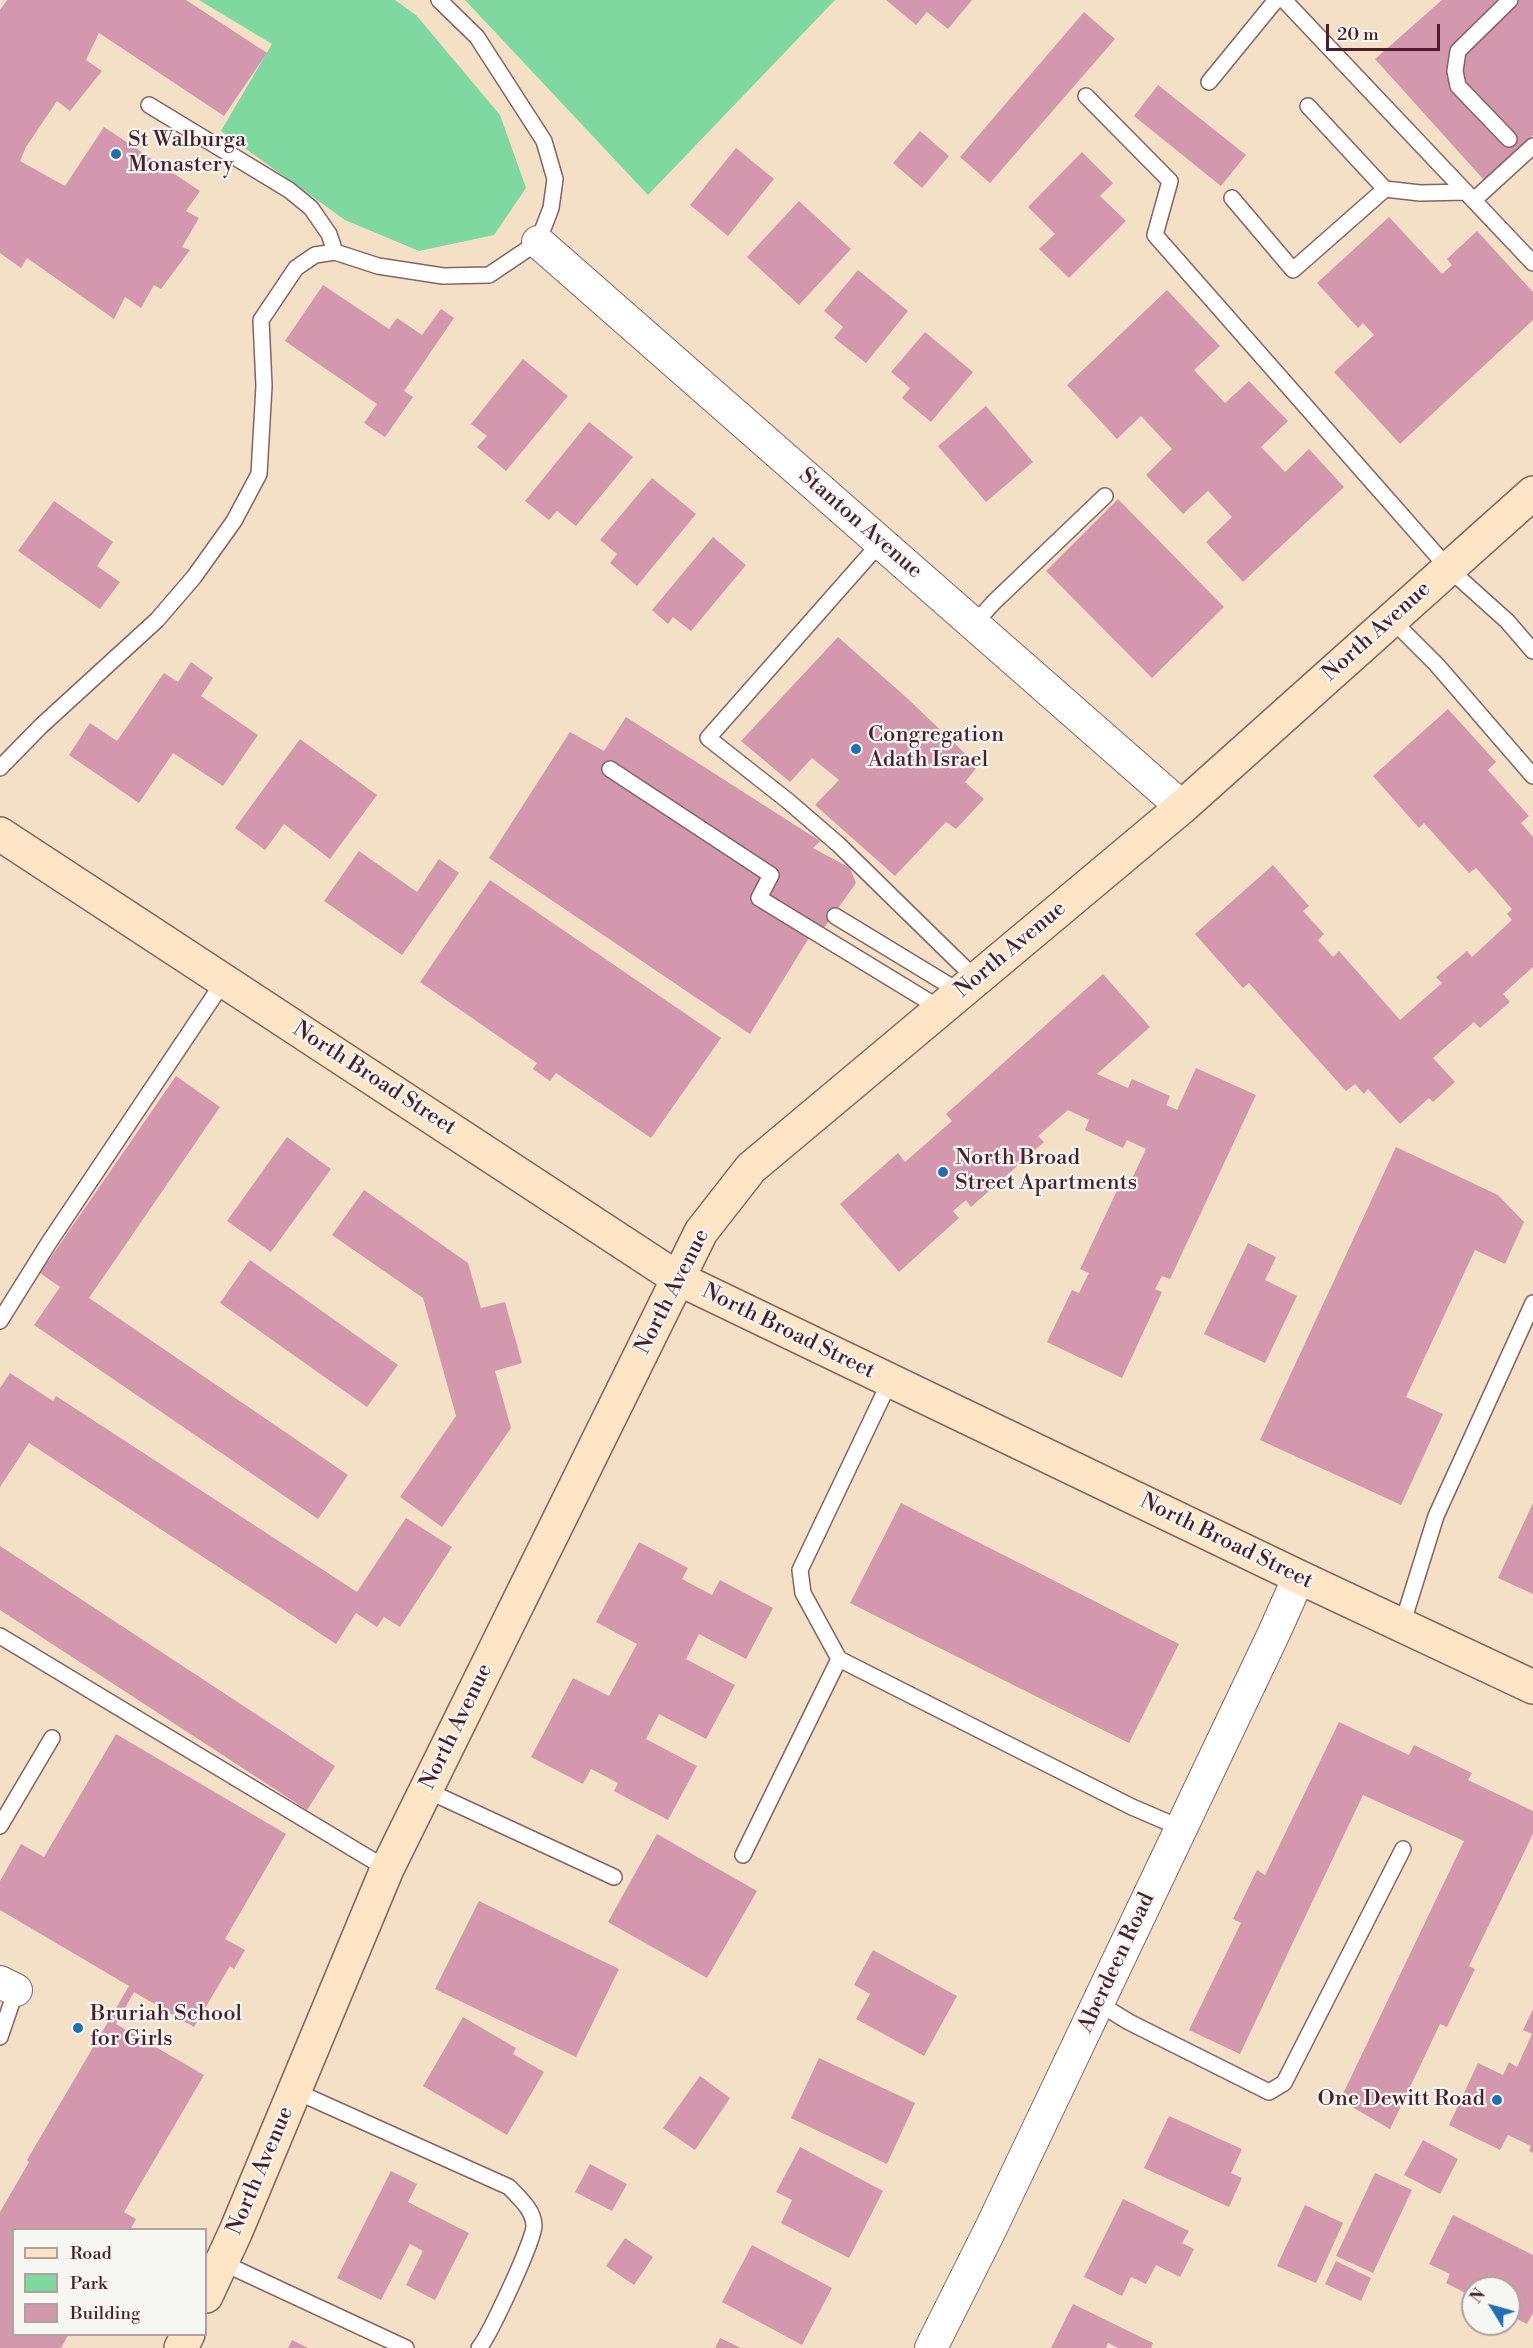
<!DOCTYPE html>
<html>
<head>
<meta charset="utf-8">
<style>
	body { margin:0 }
	#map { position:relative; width:1533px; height:2348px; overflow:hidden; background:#f4e0c7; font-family:"Libre Bodoni",serif }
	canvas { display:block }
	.legend { position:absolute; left:12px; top:2228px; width:195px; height:108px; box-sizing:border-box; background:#f6f6f2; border:2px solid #b1a0a2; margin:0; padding:8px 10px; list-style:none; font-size:18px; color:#4a1f2b }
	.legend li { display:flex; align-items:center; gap:12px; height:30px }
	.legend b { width:30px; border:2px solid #b1a0a2 }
	.north { position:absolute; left:1461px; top:2276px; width:60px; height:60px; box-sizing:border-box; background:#f6f6f2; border:2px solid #b1a0a2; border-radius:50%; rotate:307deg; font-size:16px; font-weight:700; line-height:24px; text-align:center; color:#4a1f2b }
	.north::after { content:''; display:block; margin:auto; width:21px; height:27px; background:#1f6fb2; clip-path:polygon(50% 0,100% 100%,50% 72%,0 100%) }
	.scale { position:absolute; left:1326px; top:24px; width:114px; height:27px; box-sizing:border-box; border:3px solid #4a1f2b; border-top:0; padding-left:8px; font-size:18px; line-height:21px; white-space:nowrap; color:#4a1f2b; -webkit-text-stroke:4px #f6f6f2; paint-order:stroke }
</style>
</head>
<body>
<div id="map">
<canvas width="1533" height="2348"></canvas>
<ul class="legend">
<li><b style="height:8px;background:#fde5c5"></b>Road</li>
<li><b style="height:16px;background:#7ed89f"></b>Park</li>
<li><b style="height:16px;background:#d498ae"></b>Building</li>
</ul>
<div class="north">N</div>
<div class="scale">20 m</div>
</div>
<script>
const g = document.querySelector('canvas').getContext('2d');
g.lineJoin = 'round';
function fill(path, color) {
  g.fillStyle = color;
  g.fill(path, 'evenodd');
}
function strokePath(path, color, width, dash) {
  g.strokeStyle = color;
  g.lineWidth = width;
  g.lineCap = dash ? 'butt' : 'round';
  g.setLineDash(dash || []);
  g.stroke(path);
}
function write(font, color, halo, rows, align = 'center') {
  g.font = font + ' "Libre Bodoni",serif';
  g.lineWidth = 4.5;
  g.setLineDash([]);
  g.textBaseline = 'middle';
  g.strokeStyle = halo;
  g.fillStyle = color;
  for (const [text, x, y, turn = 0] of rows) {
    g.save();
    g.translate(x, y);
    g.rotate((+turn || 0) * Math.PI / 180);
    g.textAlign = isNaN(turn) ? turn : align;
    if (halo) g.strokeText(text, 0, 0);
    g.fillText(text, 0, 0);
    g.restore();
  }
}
fill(new Path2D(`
	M199,0H395L416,15L500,115L526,188L494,235L419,251L345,220L221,131L272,44Z
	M465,0H835L648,195Z`), '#7ed89f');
fill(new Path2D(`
	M7,0H186L267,53L224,116L99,33L86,60L102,71L70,111L57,101L26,147L20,161L65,186L104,127L200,191L186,211L199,218L182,247L190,250L161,289L154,285L141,308L125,297L114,319L27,258L21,268L0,253V10Z
	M886,0H972L948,29L927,12L916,25Z
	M1442,0H1533V135L1484,180L1375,59Z
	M1084,12L1115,39L990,183L960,157Z
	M1158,85L1246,155L1221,186L1134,116Z
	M920,131L949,156L922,188L893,163Z
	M736,148L774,179L728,236L690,205Z
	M1082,152L1113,183L1100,196L1126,221L1069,278L1039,249L1055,234L1028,207Z
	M799,201L851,249L799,305L747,257Z
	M1389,217L1442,274L1452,265L1447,259L1477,231L1533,292V320L1400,444L1334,372L1374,335L1363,323L1358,328L1317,283Z
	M858,270L908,311L866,363L834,338L843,327L824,311Z
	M323,285L389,329L397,318L422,335L441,309L454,318L404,391L413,397L385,437L364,423L377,404L285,341Z
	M1167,290L1220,346L1194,370L1225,403L1249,381L1288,421L1261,447L1285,472L1309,449L1344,487L1243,582L1206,542L1232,517L1208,491L1183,514L1146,475L1172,449L1141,416L1117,439L1067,385Z
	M925,332L973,372L931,422L902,398L910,388L891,372Z
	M523,359L568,396L506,471L477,447L487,436L471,424Z
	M986,406L1033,462L986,502L938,446Z
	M589,422L633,457L576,526L557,511L549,520L525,501Z
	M652,478L696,514L637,586L610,563L617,554L600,540Z
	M1118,499L1224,607L1152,678L1046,571Z
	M54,501L113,542L97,566L120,582L100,609L18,551Z
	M713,537L746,565L691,631L673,617L668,624L652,610Z
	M838,637L907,698L978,766L965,782L984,799L956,829L946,822L895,876L815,805L839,780L812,758L790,782L741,741Z
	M191,662L213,678L201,696L258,735L223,786L173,753L139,803L69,755L90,723L117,741L164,673L178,682Z
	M1448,709L1496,762L1488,770L1529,816L1521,823L1533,837V967L1503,994L1510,1002L1480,1028L1474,1022L1433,1058L1455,1082L1433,1102L1429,1098L1400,1124L1368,1089L1364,1094L1355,1084L1346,1091L1249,983L1243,988L1195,934L1273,865L1309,906L1303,911L1324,934L1318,940L1333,957L1339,951L1400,1020L1442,983L1436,977L1467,951L1472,957L1512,920L1507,914L1512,909L1476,868L1469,873L1424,823L1419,828L1373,776Z
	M626,717L820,841L813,848L850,868L856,883L819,935L810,936L750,1034L489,858L570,732L604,751Z
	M300,739L377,795L330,859L284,824L265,850L235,828Z
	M359,851L417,892L439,859L459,873L402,955L324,901Z
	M490,880L721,1038L651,1138L556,1073L550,1081L533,1069L537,1063L420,982Z
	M1103,974L1150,1027L1097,1074L1128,1088L1132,1079L1170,1096L1166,1105L1177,1110L1196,1068L1256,1095L1170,1279L1162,1276L1155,1289L1162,1292L1122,1378L1047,1342L1072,1290L1079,1293L1089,1273L1080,1269L1121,1182L1129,1185L1146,1149L1127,1140L1123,1148L1085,1130L1089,1120L1068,1110L1038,1136L1044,1142L971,1207L966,1200L953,1211L959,1218L899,1272L840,1204L898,1153L905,1162L952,1121L946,1114Z
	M176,1076L220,1107L89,1298L348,1475L318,1519L34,1325L60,1287L40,1273Z
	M287,1137L331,1169L271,1252L227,1221Z
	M1396,1147L1498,1195L1524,1222L1505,1264L1475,1250L1406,1397L1443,1414L1401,1505L1260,1440Z
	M364,1190L468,1263L481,1308L505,1302L522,1363L495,1371L511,1428L442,1527L400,1497L456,1416L423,1298L332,1235Z
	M1248,1243L1276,1257L1265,1280L1297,1296L1265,1363L1204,1334Z
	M250,1260L398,1365L367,1407L220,1303Z
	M10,1373L53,1401L56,1396L357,1592L406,1518L452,1547L400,1627L384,1617L377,1627L356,1613L336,1644L29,1443L0,1487V1388Z
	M901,1503L1179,1644L1129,1743L850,1603Z
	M1533,1503V1594L1498,1578Z
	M639,1542L688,1568L682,1579L712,1595L720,1580L773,1608L746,1659L699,1634L686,1659L735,1685L706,1739L659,1714L646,1739L697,1766L668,1820L614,1791L618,1783L591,1769L583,1784L531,1757L573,1678L609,1696L637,1644L596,1622Z
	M0,1546L335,1766L307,1810L0,1610Z
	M1339,1722L1409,1755L1414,1745L1472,1773L1468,1780L1533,1811V1834L1469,1966L1475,1969L1447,2027L1440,2024L1390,2129L1340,2100L1464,1841L1363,1795L1240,2054L1189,2030L1241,1923L1233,1919L1257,1870L1265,1875Z
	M116,1734L286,1834L225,1939L245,1950L234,1969L230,1966L194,2027L134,1992L116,2024L204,2075L124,2212L136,2219L130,2230H14V2334H69L61,2348H0V2212L29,2162L27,2160L129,1986L0,1910V1881L21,1844L44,1857Z
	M657,1834L757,1891L707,1978L608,1922Z
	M479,1901L619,1969L576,2057L435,1989Z
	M873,1950L957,1996L924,2056L856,2019L870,1994L854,1985Z
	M1533,2009V2153L1529,2151L1531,2146L1508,2135L1500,2150L1449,2125L1478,2063L1503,2075L1509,2062L1517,2067L1532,2034L1523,2030Z
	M463,2017L516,2048L513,2054L544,2072L507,2135L423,2086Z
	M819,2058L915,2103L887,2164L791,2118Z
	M700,2076L730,2098L695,2150L663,2128Z
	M1169,2116L1242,2149L1231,2173L1242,2178L1229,2207L1144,2168Z
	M1423,2140L1458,2159L1440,2194L1404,2175Z
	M800,2147L883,2191L849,2258L781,2223L792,2200L776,2192Z
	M590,2164L627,2184L612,2211L575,2192Z
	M391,2171L417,2184L408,2202L469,2233L435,2300L406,2285L423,2251L410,2244L381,2300L337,2278Z
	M1375,2173L1412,2190L1373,2273L1336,2256Z
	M1123,2199L1189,2231L1182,2243L1194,2249L1180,2277L1156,2265L1146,2284L1131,2277L1122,2296L1084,2277Z
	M1305,2205L1343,2223L1316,2283L1277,2266Z
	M1453,2215L1533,2255V2313L1527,2324L1509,2315V2288H1473V2297L1446,2283L1450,2274L1429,2264Z
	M625,2238L653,2257L634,2285L606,2266Z
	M752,2245L832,2288L802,2345L722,2302Z
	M1336,2261L1371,2278L1361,2301L1325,2284Z
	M1073,2304L1153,2343L1151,2348H1118L1108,2343L1106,2348H1051Z
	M720,2338L741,2348H715Z
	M292,2340L308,2348H288Z`), '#d498ae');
const lane = new Path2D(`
	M1284,0L1533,263
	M1209,82L1276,0
	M1086,96L1170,181L1155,235L1448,568L1507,621L1533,651
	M149,105L289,190L311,208L329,234L335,252
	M1308,106L1385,189L1420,193L1466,192
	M1509,139L1458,86L1455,71L1458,51L1510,0
	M1232,198L1293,270L1385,189
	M1474,200L1533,146
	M881,542L708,738L788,801L839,845L976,979
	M1390,618L1437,665L1533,776
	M974,624L994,602L1105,496
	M0,768L41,726L157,620L194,577L234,521L259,474L264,386L261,320L296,268L315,255L335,252L378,266L443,276L489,275L538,242L551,208L555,179L544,141L477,37L439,0
	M610,769L771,875L759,898L941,1009
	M835,916L960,992
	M0,1321L48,1244L224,981
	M1402,1625L1436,1516L1533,1303
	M0,1636L387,1869
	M839,1659L803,1593L800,1570L890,1381
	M426,1790L614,1877
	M0,1826L52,1738
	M743,1855L839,1659L1132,1807L1181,1828
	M1098,2003L1129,2022L1269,2092L1284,2083L1403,1849
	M0,2037L16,1990
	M295,2091L509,2187C519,2198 533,2209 534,2225C535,2239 489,2336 479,2348
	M221,2262L406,2348`);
const street = new Path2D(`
	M538,242L1182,807
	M0,1982L16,1990
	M931,2348L991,2228L1274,1633L1299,1577`);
const secondary = new Path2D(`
	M0,834L677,1278L1299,1577L1533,1687
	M206,2296L236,2231L387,1869L701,1232L751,1168L1182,807L1533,493
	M181,2348L188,2334`);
strokePath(lane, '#866362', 18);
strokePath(street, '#866362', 34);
strokePath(secondary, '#866362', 36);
strokePath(lane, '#fff', 15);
strokePath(street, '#fff', 32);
strokePath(secondary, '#fde5c5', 33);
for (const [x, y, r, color] of [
	[116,154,6,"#1f6fb2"],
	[856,749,6,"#1f6fb2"],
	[943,1172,6,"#1f6fb2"],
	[78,2028,6,"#1f6fb2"],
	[1497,2100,6,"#1f6fb2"]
]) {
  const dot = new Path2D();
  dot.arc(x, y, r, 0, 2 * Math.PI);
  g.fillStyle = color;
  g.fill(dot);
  strokePath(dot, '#f6f6f2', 2);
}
write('22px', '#4a1f2b', '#f6f6f2', [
	["St Walburga",128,141],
	["Monastery",128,166],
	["Congregation",868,736],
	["Adath Israel",868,761],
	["North Broad",955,1159],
	["Street Apartments",955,1184],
	["Bruriah School",90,2015],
	["for Girls",90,2040],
	["One Dewitt Road",1485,2100,"right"]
], 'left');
write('22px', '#4a1f2b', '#f6f6f2', [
	["Stanton Avenue",860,524,41],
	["North Avenue",1377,632,-42],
	["North Avenue",1011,950,-40],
	["North Broad Street",374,1079,33],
	["North Avenue",673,1292,-63],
	["North Broad Street",788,1332,26],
	["North Broad Street",1226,1542,26],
	["North Avenue",457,1727,-64],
	["Aberdeen Road",1117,1963,-65],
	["North Avenue",261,2171,-67]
]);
</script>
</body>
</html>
